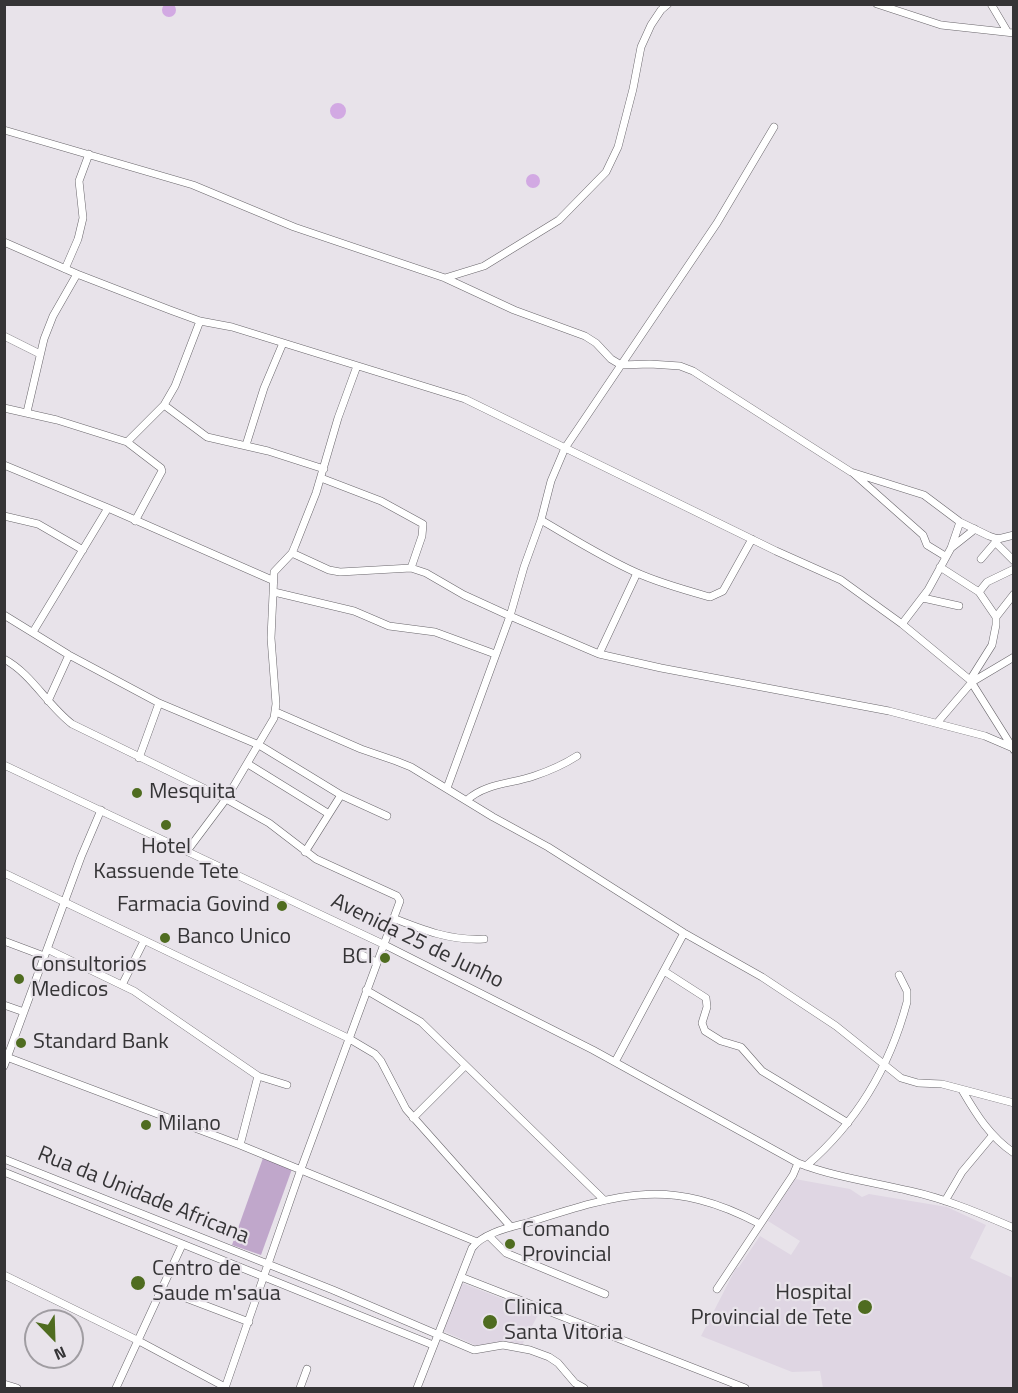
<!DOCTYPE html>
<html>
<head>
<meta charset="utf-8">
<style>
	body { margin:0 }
	#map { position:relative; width:1018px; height:1393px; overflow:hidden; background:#e8e3ea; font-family:"Titillium Web",sans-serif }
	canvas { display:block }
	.frame { position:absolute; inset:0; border:6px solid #353436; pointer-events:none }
	.north { position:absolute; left:24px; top:1309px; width:60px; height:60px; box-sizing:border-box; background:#e8e3ea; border:2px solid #a09da2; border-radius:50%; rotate:157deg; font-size:16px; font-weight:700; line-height:24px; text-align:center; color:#353436 }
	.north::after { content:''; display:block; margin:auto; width:21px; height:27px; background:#4f6c20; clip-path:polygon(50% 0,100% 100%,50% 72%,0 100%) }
</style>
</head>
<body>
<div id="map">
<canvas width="1018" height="1393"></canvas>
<div class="frame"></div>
<div class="north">N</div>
</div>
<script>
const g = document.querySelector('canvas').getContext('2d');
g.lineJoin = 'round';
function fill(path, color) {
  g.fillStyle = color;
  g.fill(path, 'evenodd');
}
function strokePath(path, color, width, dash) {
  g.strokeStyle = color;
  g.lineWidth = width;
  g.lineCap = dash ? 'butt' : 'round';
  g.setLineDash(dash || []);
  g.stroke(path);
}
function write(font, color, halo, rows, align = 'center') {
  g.font = font + ' "Titillium Web",sans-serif';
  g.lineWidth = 4.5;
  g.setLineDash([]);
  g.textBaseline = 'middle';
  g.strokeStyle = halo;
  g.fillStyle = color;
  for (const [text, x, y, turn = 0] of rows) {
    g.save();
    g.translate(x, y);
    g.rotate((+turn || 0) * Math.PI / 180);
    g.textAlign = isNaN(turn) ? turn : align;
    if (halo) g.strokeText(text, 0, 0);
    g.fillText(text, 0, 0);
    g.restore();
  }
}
fill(new Path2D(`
	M795,1179L850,1189L862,1197L869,1194L947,1207L986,1225L970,1258L1013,1278V1388H823L820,1371L792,1372L701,1336L736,1268L739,1267L760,1236L791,1255L800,1241L768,1221Z
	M462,1283L539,1313L522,1345L502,1341L488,1346H477L441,1330Z`), '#dfd6e3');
fill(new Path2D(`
	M263,1158L292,1169L261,1255L232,1245Z`), '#c0a7cb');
fill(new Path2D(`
	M162 10a7 7 0 1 1 14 0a7 7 0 1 1-14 0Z
	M330 111a8 8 0 1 1 16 0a8 8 0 1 1-16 0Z
	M526 181a7 7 0 1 1 14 0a7 7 0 1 1-14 0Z`), '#d2a9e3');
const minor = new Path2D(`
	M877,4L941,25L1014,33
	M991,4L1007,31
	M4,130L193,185L294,227L445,278L514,310L585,336L596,343L611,359L621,365L650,364L680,366L693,371L851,472L924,495L960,522L989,536L998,539L1014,535
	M4,242L77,274L170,310L200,321L232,327L465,399L776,551L841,580L902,624L970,680L1014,750
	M65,269L78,239L83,218L79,181L89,154
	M445,278L484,266L559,220L606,172L618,147L633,89L641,47L651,25L661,10L668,4
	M4,336L40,354
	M164,405L207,437L268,451L324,469
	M4,408L57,420L127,442L161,468L162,471L135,521
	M27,412L44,339L53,316L77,274
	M127,442L164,405L175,386L200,321
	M246,445L264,388L283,343
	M4,465L108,508L272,580
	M853,473L923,535L927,545L945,556
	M321,478L381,501L423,524L422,536L411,568
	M4,516L38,524L83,550
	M541,520C572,538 602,557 635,572C659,583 685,590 710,597L723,591L752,539
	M995,542L1014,561
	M951,548L975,529
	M292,553L329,570L340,572L411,568L426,573L464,595L510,616L599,654L661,668L889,711L985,736L1013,748
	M981,559L998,539
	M940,567L979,592L996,617V625L992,645L970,680
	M274,592L354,611L389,626L435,632L495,654
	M979,592L987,582L1014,569
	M923,598L959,606
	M4,615L69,655L159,703L259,745L341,795L387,816
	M996,617L1014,594
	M902,624L928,590L951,548L960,522
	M33,632L108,508
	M599,654L637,573
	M4,659C32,674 47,705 72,724L226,799L269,823L316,859L397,896L400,901L301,1169L225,1388
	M48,701L69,655
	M276,712L361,749L396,761L411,767L493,817L548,847L684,933L762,977L836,1026L901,1078L918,1083L942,1084L1014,1103
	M937,723L972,682L1014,657
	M139,758L159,703
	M248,764L329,814
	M4,765L383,944L593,1050L798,1163C834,1177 872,1182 910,1191C946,1199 979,1213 1014,1228
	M447,788L510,616L524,567L541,520L551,481L565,448L717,223L774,127
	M467,800C486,783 511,784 534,776C549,771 563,765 577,756
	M187,851L226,799L274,718L276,704L271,638L274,572L292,553L295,546L316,493L338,418L357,366
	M305,852L341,795
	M4,873L348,1038L375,1054L381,1061L406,1109L511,1227
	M393,918C423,930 451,941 484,939
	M4,941L44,956
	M47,949L134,991L258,1076L287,1085
	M360,954L376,962
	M664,971L706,998L707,1007L702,1023L705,1031L721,1041L741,1047L762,1071L848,1123
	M122,985L144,941
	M366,990L421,1022L603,1199
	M4,1005L24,1012
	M4,1056L240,1145L477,1242
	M615,1062L684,933
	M4,1066L81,857L101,810
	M962,1090C976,1114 990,1137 1014,1153
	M413,1118L465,1066
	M240,1145L258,1076
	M4,1159L333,1290L474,1350L503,1345L530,1350L549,1357L558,1363L575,1383L584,1388
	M806,1166C857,1122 890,1066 907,1002V991L899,975
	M4,1172L433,1345
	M945,1201L962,1172L992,1136
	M489,1236L506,1253L605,1294
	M4,1275L137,1340L225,1387
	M461,1277L745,1388
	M162,1289L249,1322
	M717,1289L793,1175L798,1163
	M4,1384L17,1388
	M116,1388L182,1245
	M300,1388L307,1369
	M417,1388L472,1248C484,1232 512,1227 530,1222C621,1193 671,1177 760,1224`);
strokePath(minor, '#69666b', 8);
strokePath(minor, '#fff', 7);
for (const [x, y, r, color] of [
	[137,793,6,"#4f6c20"],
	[166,825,6,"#4f6c20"],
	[282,906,6,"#4f6c20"],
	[165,938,6,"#4f6c20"],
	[385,958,6,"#4f6c20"],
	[19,979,6,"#4f6c20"],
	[21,1043,6,"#4f6c20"],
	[146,1125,6,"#4f6c20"],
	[510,1244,6,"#4f6c20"],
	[138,1283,8,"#4f6c20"],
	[865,1307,8,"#4f6c20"],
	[490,1322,8,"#4f6c20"]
]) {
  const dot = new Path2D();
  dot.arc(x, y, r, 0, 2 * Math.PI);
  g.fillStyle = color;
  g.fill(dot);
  strokePath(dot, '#e8e3ea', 2);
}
write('22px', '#353436', '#e8e3ea', [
	["Mesquita",149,793],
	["Hotel",166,848,"center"],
	["Kassuende Tete",166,873,"center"],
	["Farmacia Govind",270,906,"right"],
	["Banco Unico",177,938],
	["BCI",373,958,"right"],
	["Consultorios",31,966],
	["Medicos",31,991],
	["Standard Bank",33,1043],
	["Milano",158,1125],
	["Comando",522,1231],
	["Provincial",522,1256],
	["Centro de",152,1270],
	["Saude m'saua",152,1295],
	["Hospital",852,1294,"right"],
	["Provincial de Tete",852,1319,"right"],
	["Clinica",504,1309],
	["Santa Vitoria",504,1334]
], 'left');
write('22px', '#353436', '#e8e3ea', [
	["Avenida 25 de Junho",417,942,26],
	["Rua da Unidade Africana",143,1196,22]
]);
</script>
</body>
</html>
